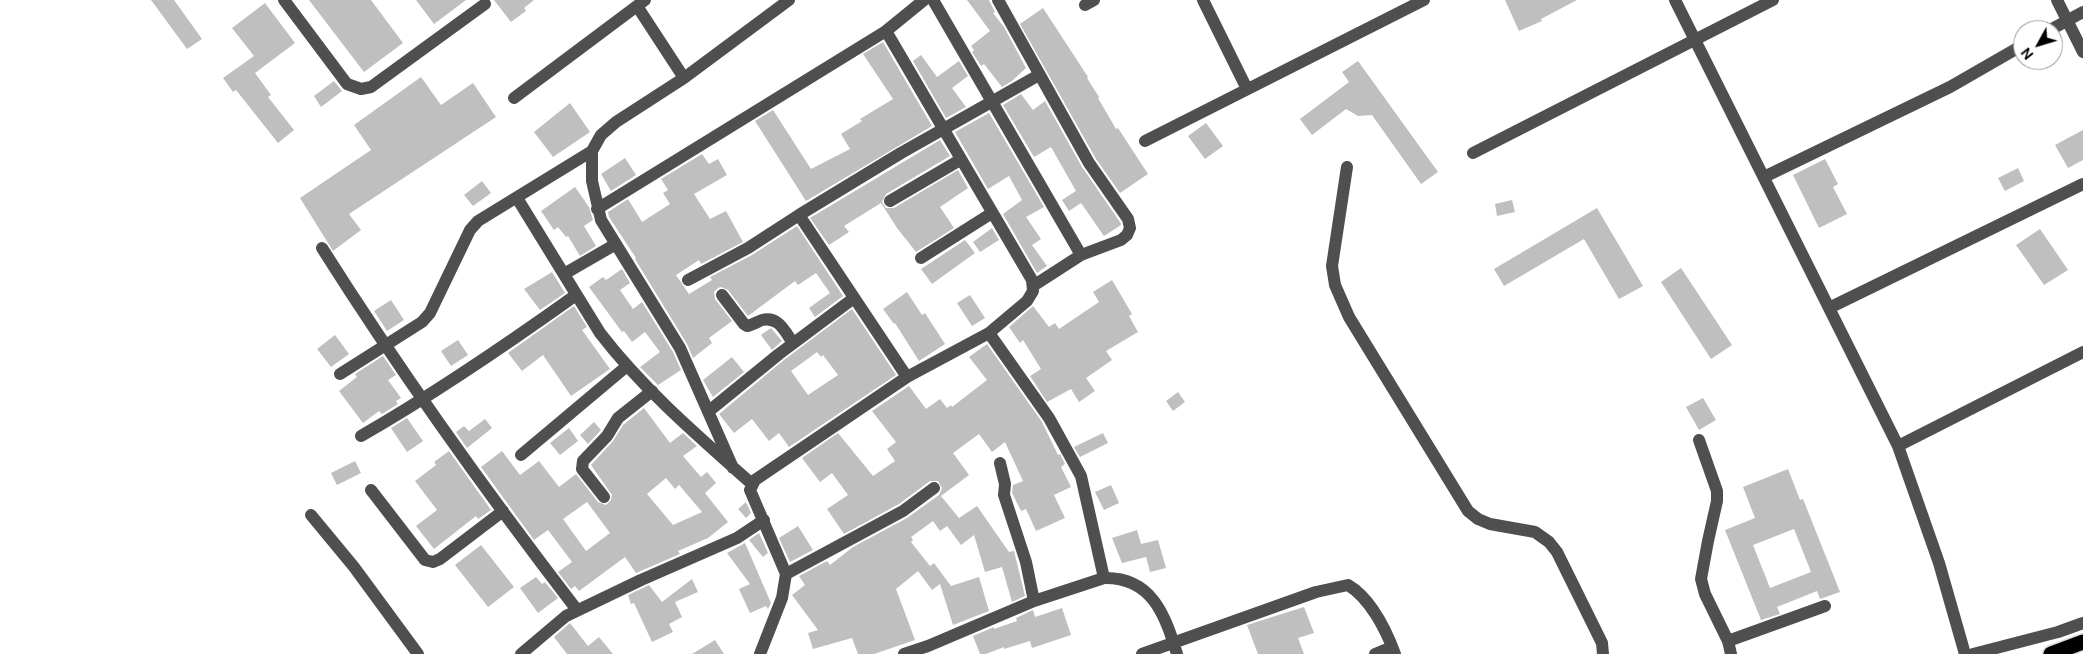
<!DOCTYPE html>
<html>
<head>
<meta charset="utf-8">
<style>
	body { margin:0 }
	#map { position:relative; width:2083px; height:654px; overflow:hidden; background:#fff; font-family:"DM Sans",sans-serif }
	canvas { display:block }
	.north { position:absolute; left:2013px; top:20px; width:50px; height:50px; box-sizing:border-box; background:#fff; border:1px solid #999; border-radius:50%; rotate:231deg; font-size:14px; font-weight:700; line-height:20px; text-align:center; color:#000 }
	.north::after { content:''; display:block; margin:auto; width:18px; height:22px; background:#000; clip-path:polygon(50% 0,100% 100%,50% 72%,0 100%) }
</style>
</head>
<body>
<div id="map">
<canvas width="2083" height="654"></canvas>
<div class="north">N</div>
</div>
<script>
const g = document.querySelector('canvas').getContext('2d');
g.lineJoin = 'round';
function fill(path, color) {
  g.fillStyle = color;
  g.fill(path, 'evenodd');
}
function strokePath(path, color, width, dash) {
  g.strokeStyle = color;
  g.lineWidth = width;
  g.lineCap = dash ? 'butt' : 'round';
  g.setLineDash(dash || []);
  g.stroke(path);
}
fill(new Path2D(`
	M151,0H174L202,39L187,49Z
	M309,0H371L403,43L364,72Z
	M416,0H466L434,24Z
	M494,0H534L524,8L526,11L511,22Z
	M967,0H989L995,12L993,13L1004,27L1026,68L1012,81L1002,87L984,64L981,66L972,52L974,50L971,46L990,31Z
	M1505,0H1577L1541,19L1542,21L1519,31Z
	M265,3L295,43L255,73L271,95L268,97L294,130L278,143L236,90L233,92L223,78L254,56L232,28Z
	M1043,8L1088,77L1087,78L1099,97L1098,98L1116,129L1118,128L1148,174L1120,193L1096,159L1020,24Z
	M883,42L932,126L806,201L755,121L773,110L811,169L850,149L841,134L862,121L860,119L893,99L863,54Z
	M921,55L937,77L959,61L968,76L952,88L966,107L946,118L913,61Z
	M1358,61L1438,172L1421,184L1372,115L1358,116L1346,109L1312,135L1300,119L1349,82L1342,72Z
	M421,77L441,105L473,83L496,117L349,214L361,230L333,251L300,198L371,150L354,125Z
	M334,81L342,91L321,107L314,96Z
	M1021,94L1033,110L1045,101L1082,167L1120,222L1121,225L1104,236L1081,203L1069,211L1062,200L1076,191L1051,147L1034,157L1003,105Z
	M570,103L590,132L553,157L534,132Z
	M989,113L1044,207L1026,217L1041,239L1032,245L1047,266L1037,273L1003,214L1022,200L1009,176L988,189L955,132Z
	M1206,123L1223,146L1205,159L1188,136Z
	M2083,130V160L2068,168L2055,145Z
	M940,140L950,156L886,194L882,202L886,208H894L958,170L968,188L940,207L954,228L916,252L897,228L881,203L844,226L849,232L829,245L810,218Z
	M702,154L709,164L718,159L727,175L694,194L710,219L726,211L743,242L701,264L699,260L676,275L689,294L712,280L710,277L752,255L797,226L843,296L815,317L809,308L830,293L816,273L798,285L795,281L748,316L728,290L721,287L718,288L714,292L715,299L732,321L709,338L712,343L693,358L687,344L635,259L636,258L609,217L608,212L628,199L642,222L670,204L663,193L668,190L661,179Z
	M625,158L636,175L611,191L601,174Z
	M1825,159L1838,184L1833,187L1847,214L1819,228L1793,175Z
	M2018,168L2024,181L2005,191L1998,178Z
	M482,181L491,193L473,206L464,195Z
	M575,187L589,207L593,220L584,226L596,246L580,256L568,236L566,237L558,227L554,230L541,211Z
	M1512,200L1515,212L1497,216L1495,204Z
	M1597,208L1643,286L1619,299L1584,239L1504,286L1494,269Z
	M992,228L999,240L980,252L973,242Z
	M2040,229L2068,270L2044,285L2016,245Z
	M965,240L975,253L932,284L921,269Z
	M1681,268L1732,345L1711,359L1661,282Z
	M622,269L630,283L620,290L633,309L642,302L673,352L681,370L658,385L640,367L660,352L645,332L632,342L624,331L622,332L589,287L603,277L606,280Z
	M552,272L565,293L540,310L524,289Z
	M1112,280L1132,314L1129,316L1138,332L1106,351L1112,360L1086,378L1095,391L1079,402L1071,389L1047,402L1030,376L1041,369L1023,340L1020,343L1009,327L1033,306L1049,327L1055,323L1059,329L1099,302L1093,292Z
	M907,292L922,315L925,313L945,344L919,361L895,323L894,324L883,309Z
	M970,295L985,318L972,326L957,303Z
	M391,300L404,320L387,331L374,311Z
	M574,306L587,327L582,330L610,369L571,396L543,355L522,371L508,353Z
	M852,309L896,375L789,447L779,433L769,441L752,419L734,433L719,414L784,360ZM817,352L821,357L823,355L838,375L808,395L791,371Z
	M771,328L782,341L772,350L761,335Z
	M335,335L349,354L331,367L317,349Z
	M458,340L468,355L451,366L441,351Z
	M987,344L1042,422L1058,455L1060,454L1065,464L1061,467L1071,487L1054,495L1065,518L1036,531L1026,509L1021,511L1012,493L1013,485L1023,481L1005,442L992,452L979,434L953,453L969,475L941,496L959,518L977,506L1009,552L1014,551L1025,596L1012,602L1002,567L985,572L974,535L961,545L947,526L940,531L933,521L911,537L913,540L911,542L930,566L934,563L951,586L979,577L989,611L953,625L940,584L932,590L918,571L896,589L915,640L874,654H858L852,638L813,649L808,633L818,630L792,595L805,585L799,576L827,561L830,565L853,547L907,518L939,495L942,488L938,481H930L899,504L844,534L827,509L848,495L832,473L820,482L802,458L838,433L873,476L895,461L887,449L896,442L872,411L909,386L926,409L940,399L947,408L951,405L952,407L987,380L969,357Z
	M383,356L396,375L388,380L401,398L396,401L398,404L382,414L379,411L363,423L339,391L357,377L355,374Z
	M732,357L744,372L713,397L703,380Z
	M1178,392L1185,402L1173,411L1166,401Z
	M1703,398L1716,420L1699,430L1686,407Z
	M644,408L670,443L683,433L697,446L683,456L701,477L707,472L716,483L705,493L728,522L708,538L678,551L680,554L636,573L625,557L579,591L575,586L571,589L558,572L572,562L548,530L534,540L481,467L502,451L520,475L539,461L559,487L576,474L598,502L606,505L611,500L612,495L591,465L613,441L623,425ZM666,478L675,489L679,485L702,512L673,525L647,494ZM587,502L610,533L586,551L563,519Z
	M407,418L423,441L407,452L391,428Z
	M485,419L492,428L467,448L456,432L464,426L469,431Z
	M594,422L601,430L588,444L580,435Z
	M569,428L578,441L560,455L550,443Z
	M1103,433L1108,443L1080,457L1074,447Z
	M449,451L491,510L478,519L476,516L434,549L416,526L437,510L415,481L436,465L434,462Z
	M355,461L361,473L337,485L331,473Z
	M1788,469L1800,500L1803,499L1840,592L1820,599L1817,591L1777,607L1780,614L1761,620L1725,530L1755,518L1743,487ZM1794,529L1811,572L1770,588L1753,545Z
	M1111,485L1119,503L1104,510L1095,492Z
	M746,502L751,513L746,518L738,509Z
	M798,526L813,550L790,562L779,538Z
	M1137,530L1141,544L1158,540L1166,568L1150,572L1146,557L1122,563L1112,538Z
	M759,533L768,553L763,557L749,540Z
	M745,543L771,603L768,609L766,606L750,613L739,589L750,584L727,553Z
	M481,545L514,587L488,607L455,565Z
	M536,577L542,584L545,582L558,598L538,613L520,588Z
	M692,579L698,592L675,602L682,617L669,624L673,632L652,642L634,603L631,604L628,595L649,585L662,602Z
	M1304,607L1314,633L1298,638L1304,654H1258L1247,625Z
	M1062,608L1071,635L1032,648L1030,641L1004,649V647L986,654H980L973,636L994,627V629L1017,621L1016,618L1033,610L1035,617Z
	M570,623L588,646L599,637L613,654H567L554,637Z
	M715,640L724,654H692Z`), '#bfbfbf');
const highway = new Path2D(`
	M2051,654L2083,642`);
strokePath(highway, '#dbdbdb', 18);
strokePath(new Path2D(`
	M284,0L347,84L361,89L371,87L485,4
	M933,0L1081,255
	M998,0L1089,163L1128,219L1130,228L1127,235L1121,240L1081,255L1033,286
	M1203,0L1247,89
	M1675,0L1898,446L1939,563L1965,654
	M2057,0L2083,52
	M1085,5L1094,0
	M637,6L684,78
	M2050,30L2083,12
	M514,98L645,0
	M1145,141L1424,0
	M1473,153L1773,0
	M1347,167L1332,266L1335,285L1349,317L1468,511L1478,519L1490,524L1535,532L1549,542L1557,552L1602,643L1603,654
	M1764,177L1950,87L2023,45
	M517,198L600,333C643,389 699,437 752,484
	M890,201L960,160
	M597,209L886,31
	M799,215L901,153L1039,75
	M322,248C401,373 487,493 577,610
	M921,258L992,213
	M564,274L616,244
	M688,280L748,248L799,215L907,377
	M722,295L744,324L747,326C752,325 757,322 762,320C779,316 785,332 793,343
	M1829,308L2083,184
	M989,333L1049,418L1081,476L1104,578
	M340,374L422,322L430,313L470,230L478,221L592,151
	M709,411L779,354L854,298
	M361,436C436,393 506,345 576,295
	M1699,440L1717,491V501L1708,541L1701,579L1705,594L1728,641
	M1898,446L2083,352
	M521,455L627,366
	M1000,463L1005,484L1004,495L1026,562L1034,601
	M733,468L680,348L601,220L592,181V151L601,135L616,122L684,78L789,0
	M371,490L425,560L433,562L440,559L503,511
	M604,497L582,469L583,461L607,436L618,418L652,391
	M311,515L354,567L418,654
	M786,574L903,511L934,488
	M521,654L566,616L641,580L737,538L764,520
	M760,654L782,598L786,574L750,490L755,480L907,377L989,333L1027,301L1033,291L1032,280L886,31L924,0
	M904,654L928,646L1034,601L1104,578C1152,577 1165,615 1177,654
	M1142,654L1316,592L1348,585C1370,598 1386,630 1395,654
	M1375,654L1392,647
	M1731,654L1728,641L1825,606
	M1973,654L2058,632L2083,623`), '#4f4f4f', 12);
strokePath(highway, '#000', 15);
</script>
</body>
</html>
